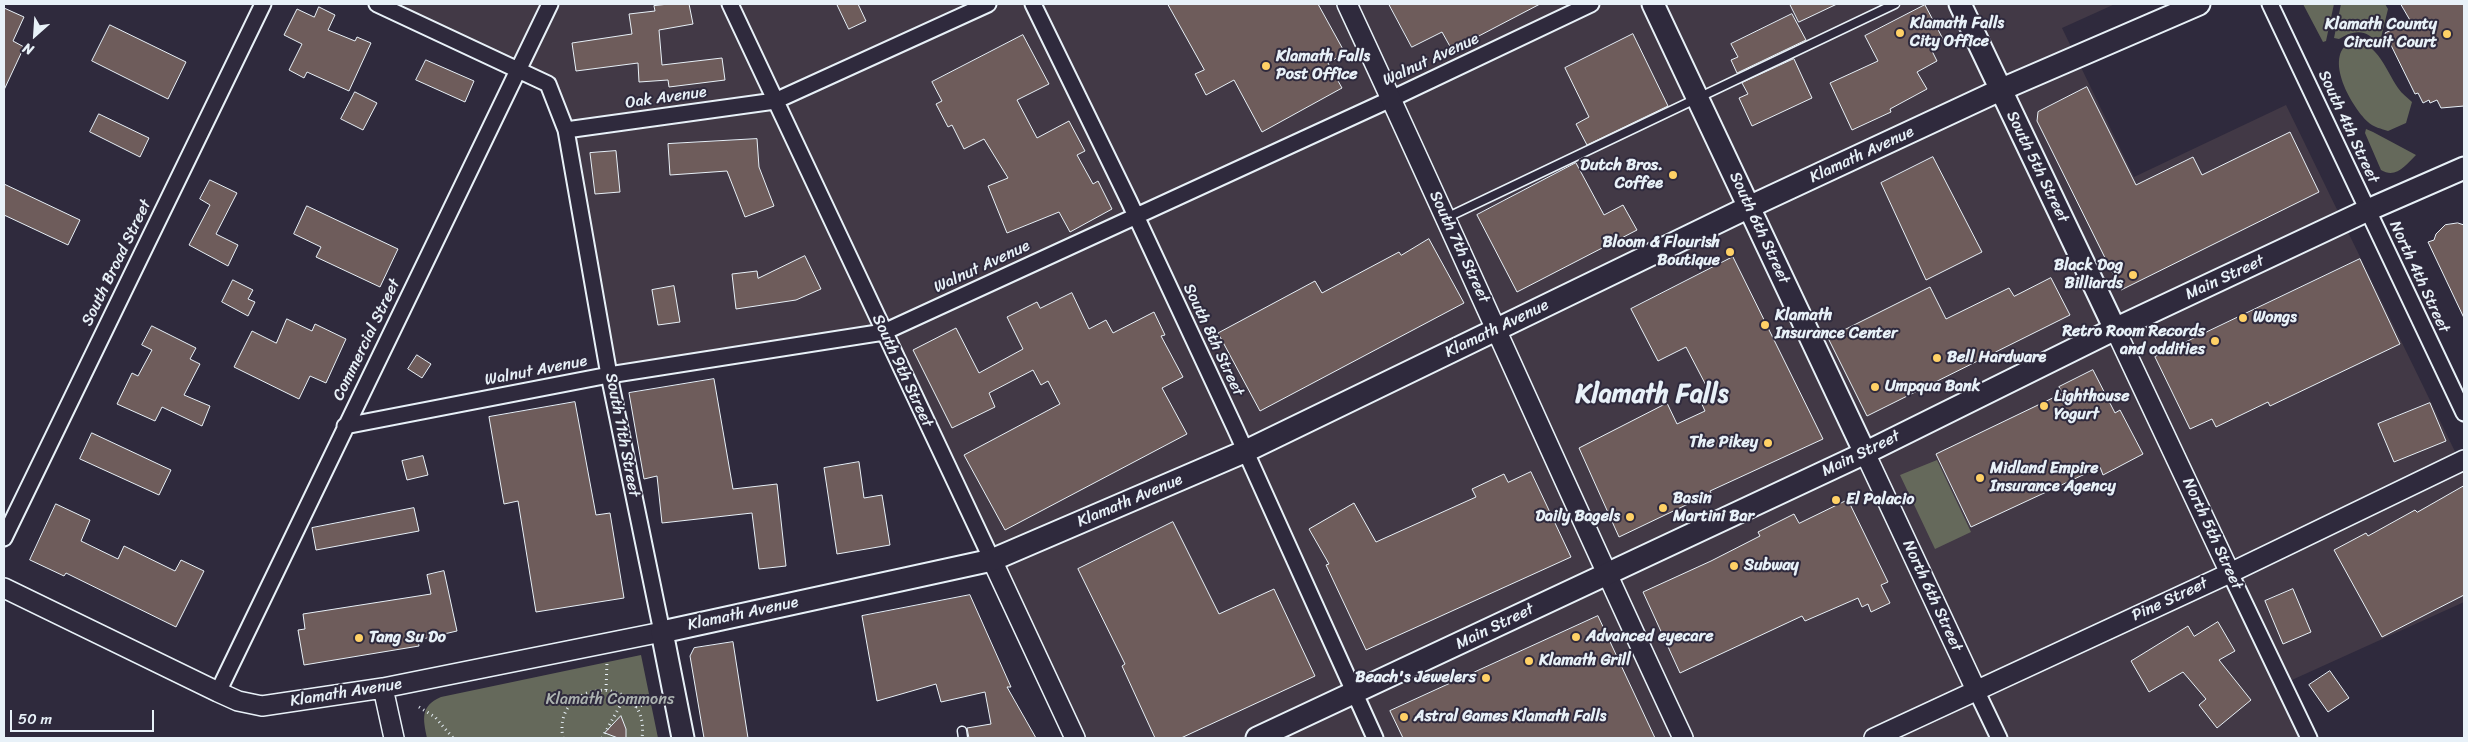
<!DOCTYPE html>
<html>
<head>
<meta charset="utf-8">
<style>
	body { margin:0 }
	#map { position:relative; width:2468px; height:742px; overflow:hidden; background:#2f2a3d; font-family:Sriracha,sans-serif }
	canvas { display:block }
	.frame { position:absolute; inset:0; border:5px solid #e8f1f8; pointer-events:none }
	.north { position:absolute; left:10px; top:10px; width:50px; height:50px; -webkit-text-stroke:4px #2f2a3d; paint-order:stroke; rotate:206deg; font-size:14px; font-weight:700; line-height:20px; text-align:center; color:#e8f1f8 }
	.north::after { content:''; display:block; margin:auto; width:18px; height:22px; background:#e8f1f8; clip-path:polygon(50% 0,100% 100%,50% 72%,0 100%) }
	.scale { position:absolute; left:10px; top:710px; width:144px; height:22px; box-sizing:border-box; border:2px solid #e8f1f8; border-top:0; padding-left:6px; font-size:15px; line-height:18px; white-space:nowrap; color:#e8f1f8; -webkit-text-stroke:4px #2f2a3d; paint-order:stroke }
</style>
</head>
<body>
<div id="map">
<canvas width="2468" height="742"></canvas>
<div class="frame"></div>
<div class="north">N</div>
<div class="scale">50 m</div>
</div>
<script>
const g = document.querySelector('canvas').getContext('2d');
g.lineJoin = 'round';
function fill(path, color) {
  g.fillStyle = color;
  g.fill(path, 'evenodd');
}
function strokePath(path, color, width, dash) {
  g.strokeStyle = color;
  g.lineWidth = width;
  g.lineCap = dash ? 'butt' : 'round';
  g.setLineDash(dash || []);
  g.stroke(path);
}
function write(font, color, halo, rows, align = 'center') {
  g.font = font + ' Sriracha,sans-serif';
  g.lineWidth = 4;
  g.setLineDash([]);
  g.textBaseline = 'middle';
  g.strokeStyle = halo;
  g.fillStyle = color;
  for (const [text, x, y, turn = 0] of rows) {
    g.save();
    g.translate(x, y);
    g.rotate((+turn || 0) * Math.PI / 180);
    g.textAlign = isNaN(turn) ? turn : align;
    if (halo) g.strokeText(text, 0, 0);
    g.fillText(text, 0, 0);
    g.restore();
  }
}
fill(new Path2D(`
	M393,4H2115L2062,28L2134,177L2286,105L2464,470V602L2283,684L2309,738H1076L884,332L609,375L566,130L548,84Z`), '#423946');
fill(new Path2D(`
	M2303,4H2334L2326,41L2323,42Z
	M2341,4H2385L2388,9L2379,46C2368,29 2355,29 2339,39L2334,38Z
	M2354,40C2378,44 2386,70 2398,88C2402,94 2408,98 2412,102L2406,123L2388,131C2382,129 2373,127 2368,122C2350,105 2321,53 2354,40Z
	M2366,129L2373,132L2416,155C2406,165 2396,179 2381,170L2365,133Z
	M1937,460L1971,532L1935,549L1900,475Z
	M641,655L658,738H427C423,719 420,706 441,697Z`), '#65695b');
const building = new Path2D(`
	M669,4H689L693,24L659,30L662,65L722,58L725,80L669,87L668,80L639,82L638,63L576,71L572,43L632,34L629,14L655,11L654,6Z
	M837,4H858L866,21L849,29Z
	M1168,4H1318L1345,53L1328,63L1342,88L1262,132L1234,80L1206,95L1195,74L1204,70Z
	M1389,4H1540L1452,50L1442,32L1412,47Z
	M1790,4H1837L1799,22Z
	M2401,4H2464V106L2441,108L2437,100L2430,103L2429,100L2423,103L2418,93L2415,94L2385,33L2410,21Z
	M1925,5L1943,39L1930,47L1937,61L1917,72L1927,89L1890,109L1891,112L1852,130L1830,83L1878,61L1865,36Z
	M319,7L335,15L328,30L355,41L357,37L371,43L349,91L307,72L304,78L289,70L302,44L284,35L297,9L314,17Z
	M4,8L24,17L13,41L24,47L4,90Z
	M1792,14L1806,40L1737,73L1731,60L1738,57L1731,44Z
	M110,25L186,62L168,99L92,61Z
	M1633,34L1668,106L1587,145L1576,124L1589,117L1565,68Z
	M1023,35L1049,84L1017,100L1037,138L1069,121L1085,151L1077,155L1093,184L1098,181L1112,209L1070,232L1059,212L1007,233L988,186L1008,178L984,139L964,149L952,125L948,127L936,104L942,101L932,82Z
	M1794,59L1812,98L1752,126L1739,98L1748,94L1742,83Z
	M426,60L474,81L465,102L416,80Z
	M2087,87L2136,185L2193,157L2202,175L2290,132L2319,192L2121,290L2037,121L2038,112Z
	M355,92L377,103L363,130L341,119Z
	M99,114L149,138L140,157L90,132Z
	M757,139L759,167L774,206L745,217L727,171L670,175L668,144Z
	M616,151L620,192L595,194L590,153Z
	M1933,157L1982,252L1926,280L1881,183Z
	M1576,163L1604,215L1623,205L1637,230L1517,292L1477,215Z
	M210,180L237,193L216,234L238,245L228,266L189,245L210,205L200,199Z
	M4,184L80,220L68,245L4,215Z
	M307,206L398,249L380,287L316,257L321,247L294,234Z
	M2458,223L2464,225V318L2428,242L2434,240L2436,234L2445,225Z
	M1429,239L1464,303L1260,411L1218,333L1315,281L1322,293L1399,252L1401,255Z
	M805,256L821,289L796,300L736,309L732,274L757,271L758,278Z
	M1733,257L1823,439L1710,491L1711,493L1619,537L1579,448L1667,403L1677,424L1705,411L1699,398L1710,393L1686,347L1658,361L1631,309Z
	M2360,259L2400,344L2270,406L2268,402L2216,427L2212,419L2190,429L2155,357Z
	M2051,278L2070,315L1867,416L1828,338L1930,287L1946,319L2009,288L2014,296Z
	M233,280L253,290L248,299L255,302L248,316L222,302Z
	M674,286L680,322L658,325L652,290Z
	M1072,293L1089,329L1106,320L1113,333L1154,312L1165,335L1161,336L1183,377L1162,388L1187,434L1005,530L964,455L1060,404L1048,381L1041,385L1033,370L989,393L995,407L952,428L913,350L956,328L979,373L1023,349L1007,317L1037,302L1040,308Z
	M287,319L312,331L315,324L346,339L326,383L310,376L299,399L234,367L252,331L276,343Z
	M152,326L196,348L190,359L200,364L184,395L210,406L202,426L162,407L155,421L117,404L132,373L138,376L152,350L142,345Z
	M417,355L431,364L422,378L408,369Z
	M2093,370L2115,413L2120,410L2143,454L2103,475L2100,467L1971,527L1936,454L2063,393L2059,387Z
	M714,379L733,489L777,484L786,566L759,569L752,513L662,523L657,476L644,479L629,393Z
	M575,402L596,515L610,513L624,598L536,612L518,501L504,504L489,417Z
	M2430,403L2446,441L2394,462L2378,424Z
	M92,433L171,470L159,495L80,459Z
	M423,456L428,475L407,480L402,461Z
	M859,462L864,498L882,495L890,545L837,554L824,468Z
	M1531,472L1571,557L1366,650L1326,565L1329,564L1309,529L1354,503L1376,542L1476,497L1472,489L1504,474L1508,482Z
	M2464,486V595L2382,637L2334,550L2366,533L2368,536L2415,510L2417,512Z
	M1848,500L1888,582L1881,585L1890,603L1871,612L1868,604L1862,607L1858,598L1805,621L1802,616L1680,673L1643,592L1711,561L1760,536L1758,532L1794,514L1799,523Z
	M56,504L90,520L81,541L118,559L124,546L175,571L181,560L204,571L176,627L66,573L64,576L30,560Z
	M414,508L419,531L316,550L312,528Z
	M1173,522L1219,614L1274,589L1315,676L1181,738H1155L1122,666L1125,664L1078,569Z
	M444,571L457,631L418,640L419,646L304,665L298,630L305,629L303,614L431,594L427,575Z
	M2293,589L2311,632L2283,644L2265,601Z
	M970,595L1011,687H1007L1036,738H969L967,728L991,724L985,692L941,702L936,684L877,701L862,616Z
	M1598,616L1655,738H1403L1390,711Z
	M2218,622L2235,651L2219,660L2251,700L2217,728L2199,705L2206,699L2183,672L2149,692L2131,661L2188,626L2194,636Z
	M733,642L748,738H704L690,656L694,648Z
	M2330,671L2349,698L2328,712L2309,685Z
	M621,716L626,729V738H618L605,733Z`);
fill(building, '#6e5c5b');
strokePath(building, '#e8f1f8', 1);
const service = new Path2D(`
	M1446,218L1895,4
	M962,731L963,738`);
const minor = new Path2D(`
	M377,4L548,84L566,130L775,101L988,4
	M730,4L992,560
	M1033,4L1129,201L1235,428L1375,738
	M2270,4L2464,413
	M566,130L609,375L662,632
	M345,426L609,375L884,332L1391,99L1591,4
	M4,538L263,4
	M2230,573L2309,738
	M1976,690L1999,738
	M218,692L550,4`);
const tertiary = new Path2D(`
	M1347,4C1461,248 1569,495 1683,738
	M2115,329L2230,573
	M1865,453L1976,690
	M992,560L1075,738
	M4,588L218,692L238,701L262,706L383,688L662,632
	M383,688L394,738
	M1874,738L2230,573L2464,460`);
const secondary = new Path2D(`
	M1653,4L1865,453
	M1960,4L2115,329
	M683,738L662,632L992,560L1246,451L1749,207L2000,90L2199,4
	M1257,738L1865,453L2115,329L2368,210L2464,168`);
strokePath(service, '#e8f1f8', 11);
strokePath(minor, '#e8f1f8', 19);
strokePath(tertiary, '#e8f1f8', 22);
strokePath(secondary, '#e8f1f8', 25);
strokePath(new Path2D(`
	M606,690L607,662
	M419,707L435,717L453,738
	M636,707L654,702
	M563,738C551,677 651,672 642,738
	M602,738L625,697`), '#e8f1f8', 3, [1, 4]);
strokePath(service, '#2f2a3d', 8);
strokePath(minor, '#2f2a3d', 15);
strokePath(tertiary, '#2f2a3d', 19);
strokePath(secondary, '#2f2a3d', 21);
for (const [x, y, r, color] of [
	[1900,33,5,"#ffd166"],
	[2447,34,5,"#ffd166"],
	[1266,66,5,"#ffd166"],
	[1673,175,5,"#ffd166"],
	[1730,252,5,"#ffd166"],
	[2133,275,5,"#ffd166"],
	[2243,318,5,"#ffd166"],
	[1765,325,5,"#ffd166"],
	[2215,341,5,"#ffd166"],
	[1937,358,5,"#ffd166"],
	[1875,387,5,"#ffd166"],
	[2044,406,5,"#ffd166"],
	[1768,443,5,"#ffd166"],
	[1980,478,5,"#ffd166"],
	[1836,500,5,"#ffd166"],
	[1663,508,5,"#ffd166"],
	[1630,517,5,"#ffd166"],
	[1734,566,5,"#ffd166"],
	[1576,637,5,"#ffd166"],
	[359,638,5,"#ffd166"],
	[1529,661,5,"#ffd166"],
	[1486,678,5,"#ffd166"],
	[1404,717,5,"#ffd166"]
]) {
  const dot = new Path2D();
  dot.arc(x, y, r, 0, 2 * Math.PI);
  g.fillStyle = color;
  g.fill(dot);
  strokePath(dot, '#2f2a3d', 2);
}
write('bold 16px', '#e8f1f8', '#2f2a3d', [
	["Klamath Falls",1910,24],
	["City Office",1910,42],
	["Klamath County",2437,25,"right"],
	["Circuit Court",2437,43,"right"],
	["Klamath Falls",1276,57],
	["Post Office",1276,75],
	["Dutch Bros.",1663,166,"right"],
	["Coffee",1663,184,"right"],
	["Bloom & Flourish",1720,243,"right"],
	["Boutique",1720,261,"right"],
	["Black Dog",2123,266,"right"],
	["Billiards",2123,284,"right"],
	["Klamath",1775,316],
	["Insurance Center",1775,334],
	["Wongs",2253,318],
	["Retro Room Records",2205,332,"right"],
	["and oddities",2205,350,"right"],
	["Bell Hardware",1947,358],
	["Umpqua Bank",1885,387],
	["Lighthouse",2054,397],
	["Yogurt",2054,415],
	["The Pikey",1758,443,"right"],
	["Midland Empire",1990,469],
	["Insurance Agency",1990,487],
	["Basin",1673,499],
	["Martini Bar",1673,517],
	["El Palacio",1846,500],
	["Daily Bagels",1620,517,"right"],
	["Subway",1744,566],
	["Advanced eyecare",1586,637],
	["Tang Su Do",369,638],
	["Klamath Grill",1539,661],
	["Beach's Jewelers",1476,678,"right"],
	["Astral Games Klamath Falls",1414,717]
], 'left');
write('16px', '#e8f1f8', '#2f2a3d', [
	["Walnut Avenue",1431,60,-25],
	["Oak Avenue",666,98,-8],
	["South 4th Street",2348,127,65],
	["Klamath Avenue",1862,155,-25],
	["South 5th Street",2037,167,64],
	["South 6th Street",1759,228,65],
	["South 7th Street",1459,247,65],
	["South Broad Street",117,263,-64],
	["Walnut Avenue",982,267,-25],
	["North 4th Street",2419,277,65],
	["Main Street",2225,278,-25],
	["Klamath Avenue",1497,329,-26],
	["Commercial Street",367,340,-64],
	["South 8th Street",1213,340,65],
	["Walnut Avenue",536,371,-11],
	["South 9th Street",902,371,65],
	["South 11th Street",622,435,79],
	["Main Street",1861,454,-26],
	["Klamath Avenue",1130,501,-23],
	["North 5th Street",2212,534,65],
	["North 6th Street",1932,596,65],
	["Pine Street",2170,600,-25],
	["Klamath Avenue",743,614,-12],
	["Main Street",1495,627,-26],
	["Klamath Avenue",346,693,-9]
]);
write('16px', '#adb4b1', '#2f2a3d', [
	["Klamath Commons",610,700]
]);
write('bold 26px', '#e8f1f8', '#2f2a3d', [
	["Klamath Falls",1652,395]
]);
</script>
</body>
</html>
